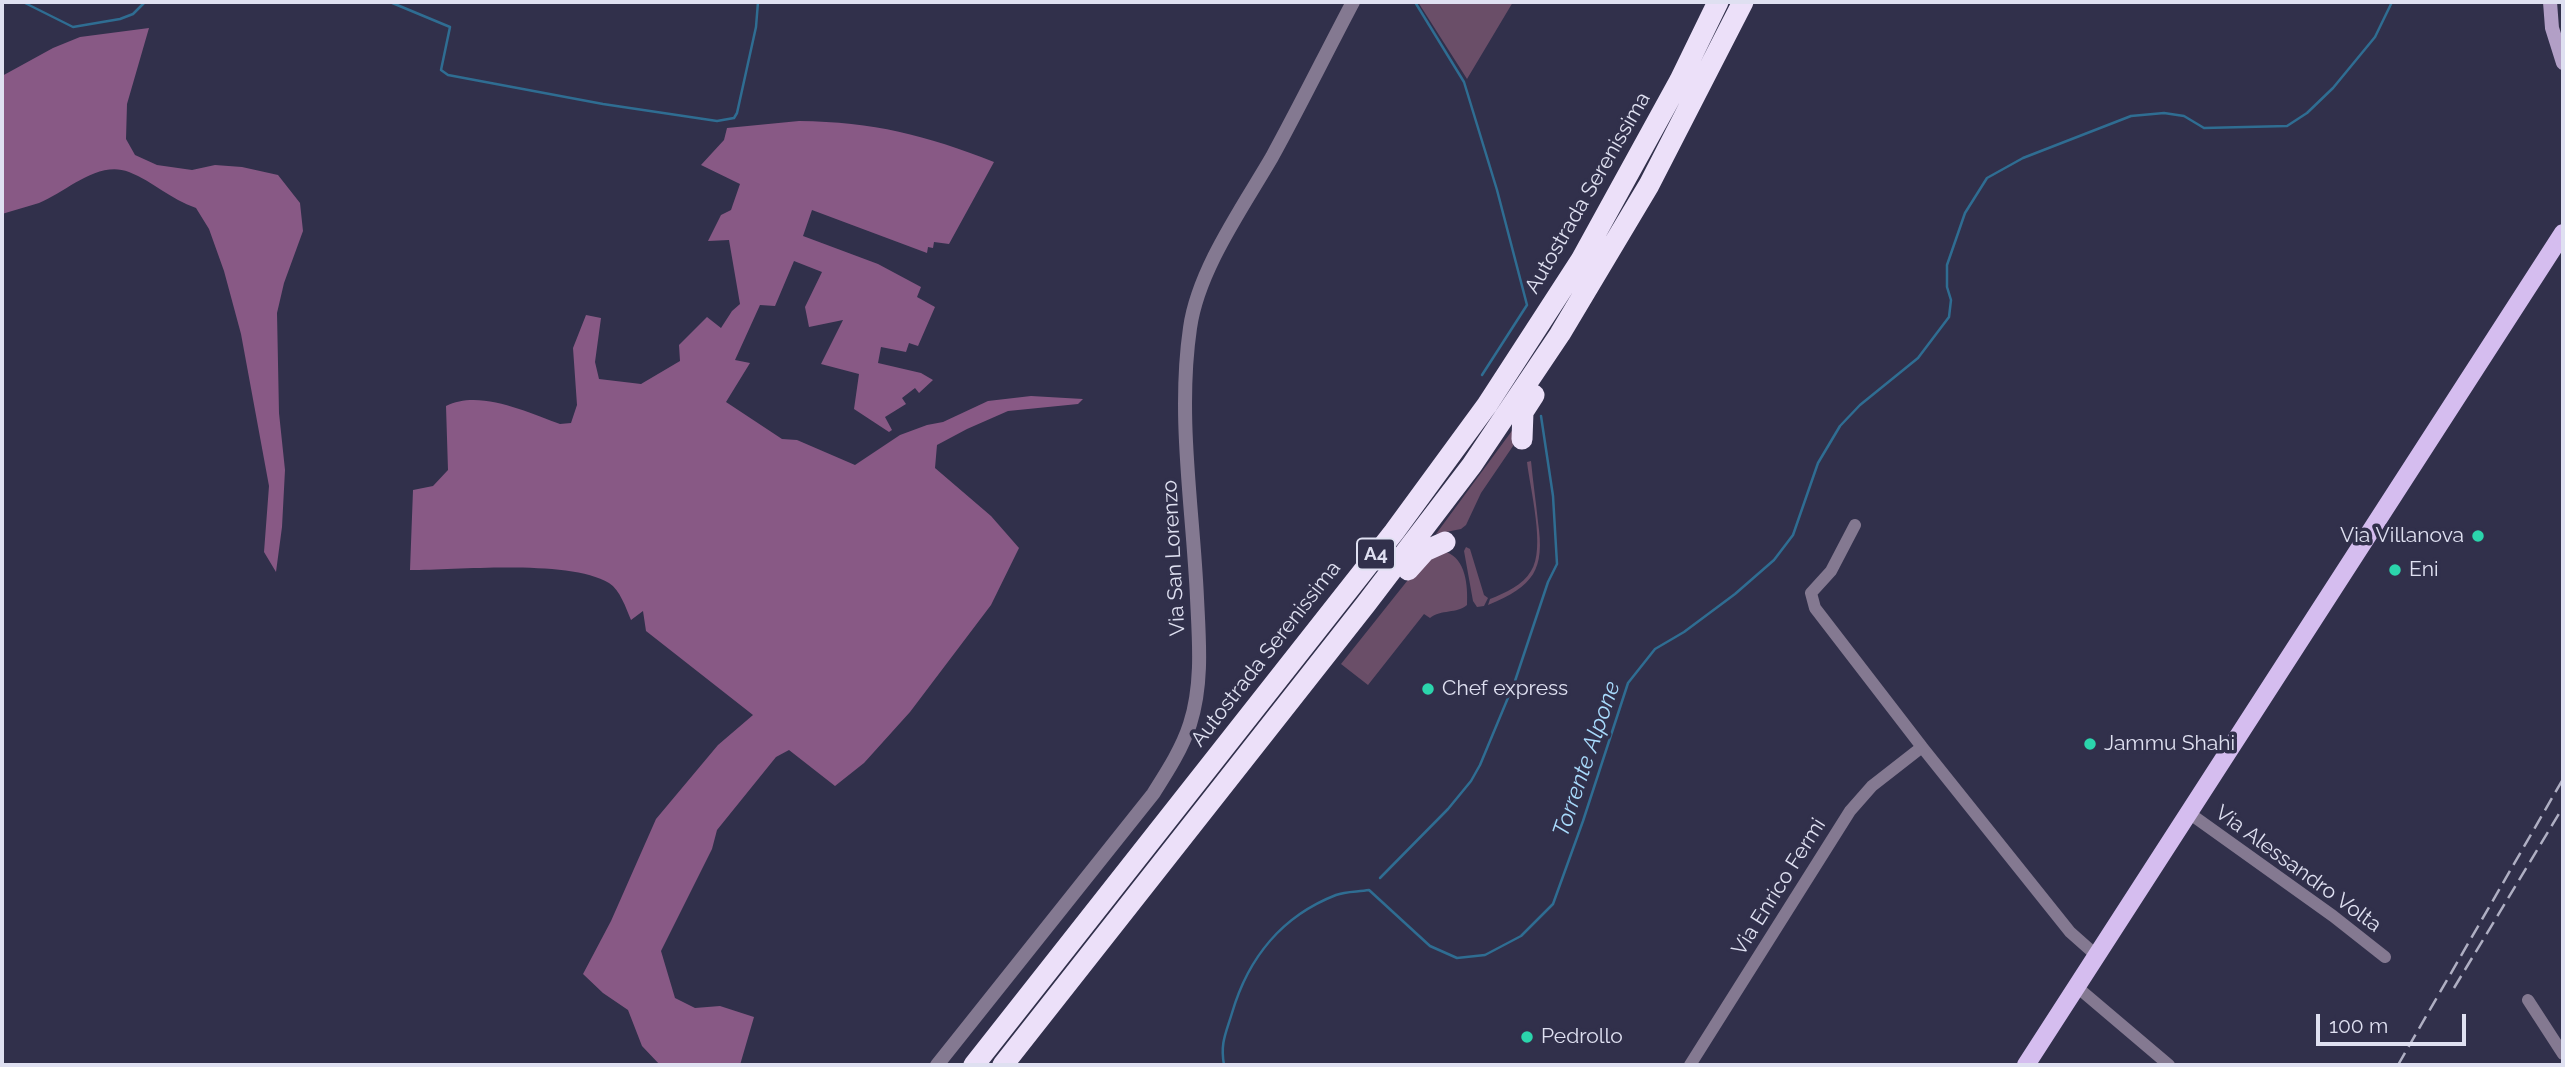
<!DOCTYPE html>
<html>
<head>
<meta charset="utf-8">
<style>
	body { margin:0 }
	#map { position:relative; width:2565px; height:1067px; overflow:hidden; background:#31304b; font-family:Raleway,sans-serif }
	canvas { display:block }
	.frame { position:absolute; inset:0; border:4px solid #dfe0f1; pointer-events:none }
	.scale { position:absolute; left:2316px; top:1014px; width:150px; height:32px; box-sizing:border-box; border:4px solid #dfe0f1; border-top:0; padding-left:9px; font-size:21px; line-height:24px; white-space:nowrap; color:#dfe0f1; -webkit-text-stroke:5px #31304b; paint-order:stroke }
</style>
</head>
<body>
<div id="map">
<canvas width="2565" height="1067"></canvas>
<div class="frame"></div>
<div class="scale">100 m</div>
</div>
<script>
const g = document.querySelector('canvas').getContext('2d');
g.lineJoin = 'round';
function fill(path, color) {
  g.fillStyle = color;
  g.fill(path, 'evenodd');
}
function strokePath(path, color, width, dash) {
  g.strokeStyle = color;
  g.lineWidth = width;
  g.lineCap = dash ? 'butt' : 'round';
  g.setLineDash(dash || []);
  g.stroke(path);
}
function write(font, color, halo, rows, align = 'center') {
  g.font = font + ' Raleway,sans-serif';
  g.lineWidth = 7;
  g.setLineDash([]);
  g.textBaseline = 'middle';
  g.strokeStyle = halo;
  g.fillStyle = color;
  for (const [text, x, y, turn = 0] of rows) {
    g.save();
    g.translate(x, y);
    g.rotate((+turn || 0) * Math.PI / 180);
    g.textAlign = isNaN(turn) ? turn : align;
    if (halo) g.strokeText(text, 0, 0);
    g.fillText(text, 0, 0);
    g.restore();
  }
}
fill(new Path2D(`
	M1418,2H1513L1467,79Z
	M1514,428L1513,446L1481,493L1466,525L1461,529L1436,534Z
	M1531,461C1533,482 1536,502 1538,522C1545,570 1534,586 1488,605L1490,599C1505,593 1523,585 1531,571C1546,549 1530,489 1527,462Z
	M1466,547L1470,549L1484,595L1488,598L1484,606L1477,607L1473,601L1464,551Z
	M1446,552C1466,559 1468,586 1467,605C1457,614 1441,609 1430,618L1424,614L1368,685L1341,664L1427,556Z`), '#6a4e68');
fill(new Path2D(`
	M149,28L127,104L126,139L135,155L157,165L192,170L215,165L242,167L278,175L300,203L303,231L284,283L277,313L279,413L285,470L282,527L276,572L264,552L269,486L241,334L224,271L209,229L196,208C170,199 154,182 129,172C97,160 67,192 39,203C27,207 14,210 2,214V76L53,48L80,37Z
	M799,121C874,122 925,135 994,162L949,244L934,242L933,248L928,247L927,253L812,210L803,236L878,264L921,287L917,297L935,307L918,346L909,343L906,352L881,347L878,363L921,373L933,380L919,393L915,388L902,398L906,404L885,417L892,430L889,432L854,409L859,374L821,364L843,320L809,327L805,307L822,272L794,261L775,306L760,305L735,360L750,363L726,402L782,439L797,440L855,465L900,435L927,425L943,422L988,401L1031,396L1083,399L1078,404L1008,411L967,429L937,445L935,468L991,516L1019,548L991,605L910,712L864,763L835,786L789,750L776,757L717,830L712,849L661,951L675,998L695,1008L720,1006L754,1017L740,1065H660L642,1046L628,1010L603,993L583,974L611,921L656,819L718,745L753,715L646,631L643,611L631,620C626,608 620,590 609,583C569,559 459,570 410,570L413,490L433,486L448,470L446,406C479,389 527,412 560,424L571,423L577,405L573,348L586,315L601,318L595,362L599,379L641,384L680,361L679,345L707,317L721,328L732,311L740,304L729,240L708,241L721,215L731,210L740,184L701,165L724,140L727,128Z`), '#885985');
strokePath(new Path2D(`
	M23,2L73,27L120,19L133,14L145,2
	M390,2L450,27L441,70L448,75L603,104L717,121L734,118L737,113L756,27L758,2
	M1415,2L1464,82L1497,190L1527,305L1482,375
	M1380,878L1448,809L1471,781L1480,765L1515,681L1548,582L1557,564L1553,496L1541,416
	M1224,1065C1220,1043 1226,1033 1232,1013C1248,958 1282,916 1336,895C1346,891 1358,892 1369,890L1430,946L1457,958L1485,955L1521,936L1553,904L1583,821L1628,683L1655,649L1684,632L1735,594L1774,560L1793,535L1818,463L1840,426L1860,405L1918,358L1949,317L1951,300L1947,287V265L1965,213L1987,178L2023,158L2131,116L2164,113L2184,116L2204,128L2287,126L2307,113L2333,88L2375,37L2392,2`), '#2f6d92', 2.5);
strokePath(new Path2D(`
	M1855,525L1831,571L1811,593L1815,608L1922,747
	M2189,813L2333,916L2385,957
	M2077,987L2169,1065
	M2528,1000L2563,1054
	M1690,1065L1850,811L1872,786L1922,747L2070,932L2097,956`), '#847991', 12);
strokePath(new Path2D(`
	M937,1065L1153,794C1167,772 1182,749 1190,724C1203,683 1199,640 1197,598C1193,509 1177,417 1190,328C1198,270 1243,207 1272,157C1300,106 1326,53 1353,2`), '#847991', 14);
strokePath(new Path2D(`
	M2550,2L2552,28L2563,63`), '#b29fc6', 14);
strokePath(new Path2D(`
	M2026,1065L2563,233`), '#d5bdef', 18);
strokePath(new Path2D(`
	M1522,439L1523,412L1534,395
	M1408,570L1425,551L1445,542
	M974,1065L1394,532L1487,405L1581,260L1680,80L1718,2
	M1003,1065L1366,604L1472,465L1560,334L1649,185L1743,2`), '#ece0f9', 21);
strokePath(new Path2D(`
	M2454,988L2563,807
	M2398,1065L2563,779`), '#afafc3', 2.5, [14, 7]);
for (const [x, y, r, color] of [
	[2478,536,7,"#2bd5ac"],
	[2395,570,7,"#2bd5ac"],
	[1428,689,7,"#2bd5ac"],
	[2090,744,7,"#2bd5ac"],
	[1527,1037,7,"#2bd5ac"]
]) {
  const dot = new Path2D();
  dot.arc(x, y, r, 0, 2 * Math.PI);
  g.fillStyle = color;
  g.fill(dot);
  strokePath(dot, '#31304b', 2.5);
}
for (const [x, y, w] of [
	[1376,554,38]
]) {
  const box = new Path2D();
  box.roundRect(x - w / 2, y - 15.5, w, 31, 5);
  g.fillStyle = '#31304b';
  g.fill(box);
  strokePath(box, '#dfe0f1', 2);
}
write('bold 19px', '#dfe0f1', null, [
	["A4",1376,554]
]);
write('21px', '#dfe0f1', '#31304b', [
	["Autostrada Serenissima",1588,193,-60],
	["Via San Lorenzo",1174,558,-93],
	["Autostrada Serenissima",1266,654,-52],
	["Via Alessandro Volta",2298,869,36],
	["Via Enrico Fermi",1779,887,-58]
]);
write('21px', '#dfe0f1', '#31304b', [
	["Via Villanova",2464,536,"right"],
	["Eni",2409,570],
	["Chef express",1442,689],
	["Jammu Shahi",2104,744],
	["Pedrollo",1541,1037]
], 'left');
write('italic 23px', '#a8dafc', '#31304b', [
	["Torrente Alpone",1587,759,-71]
]);
</script>
</body>
</html>
